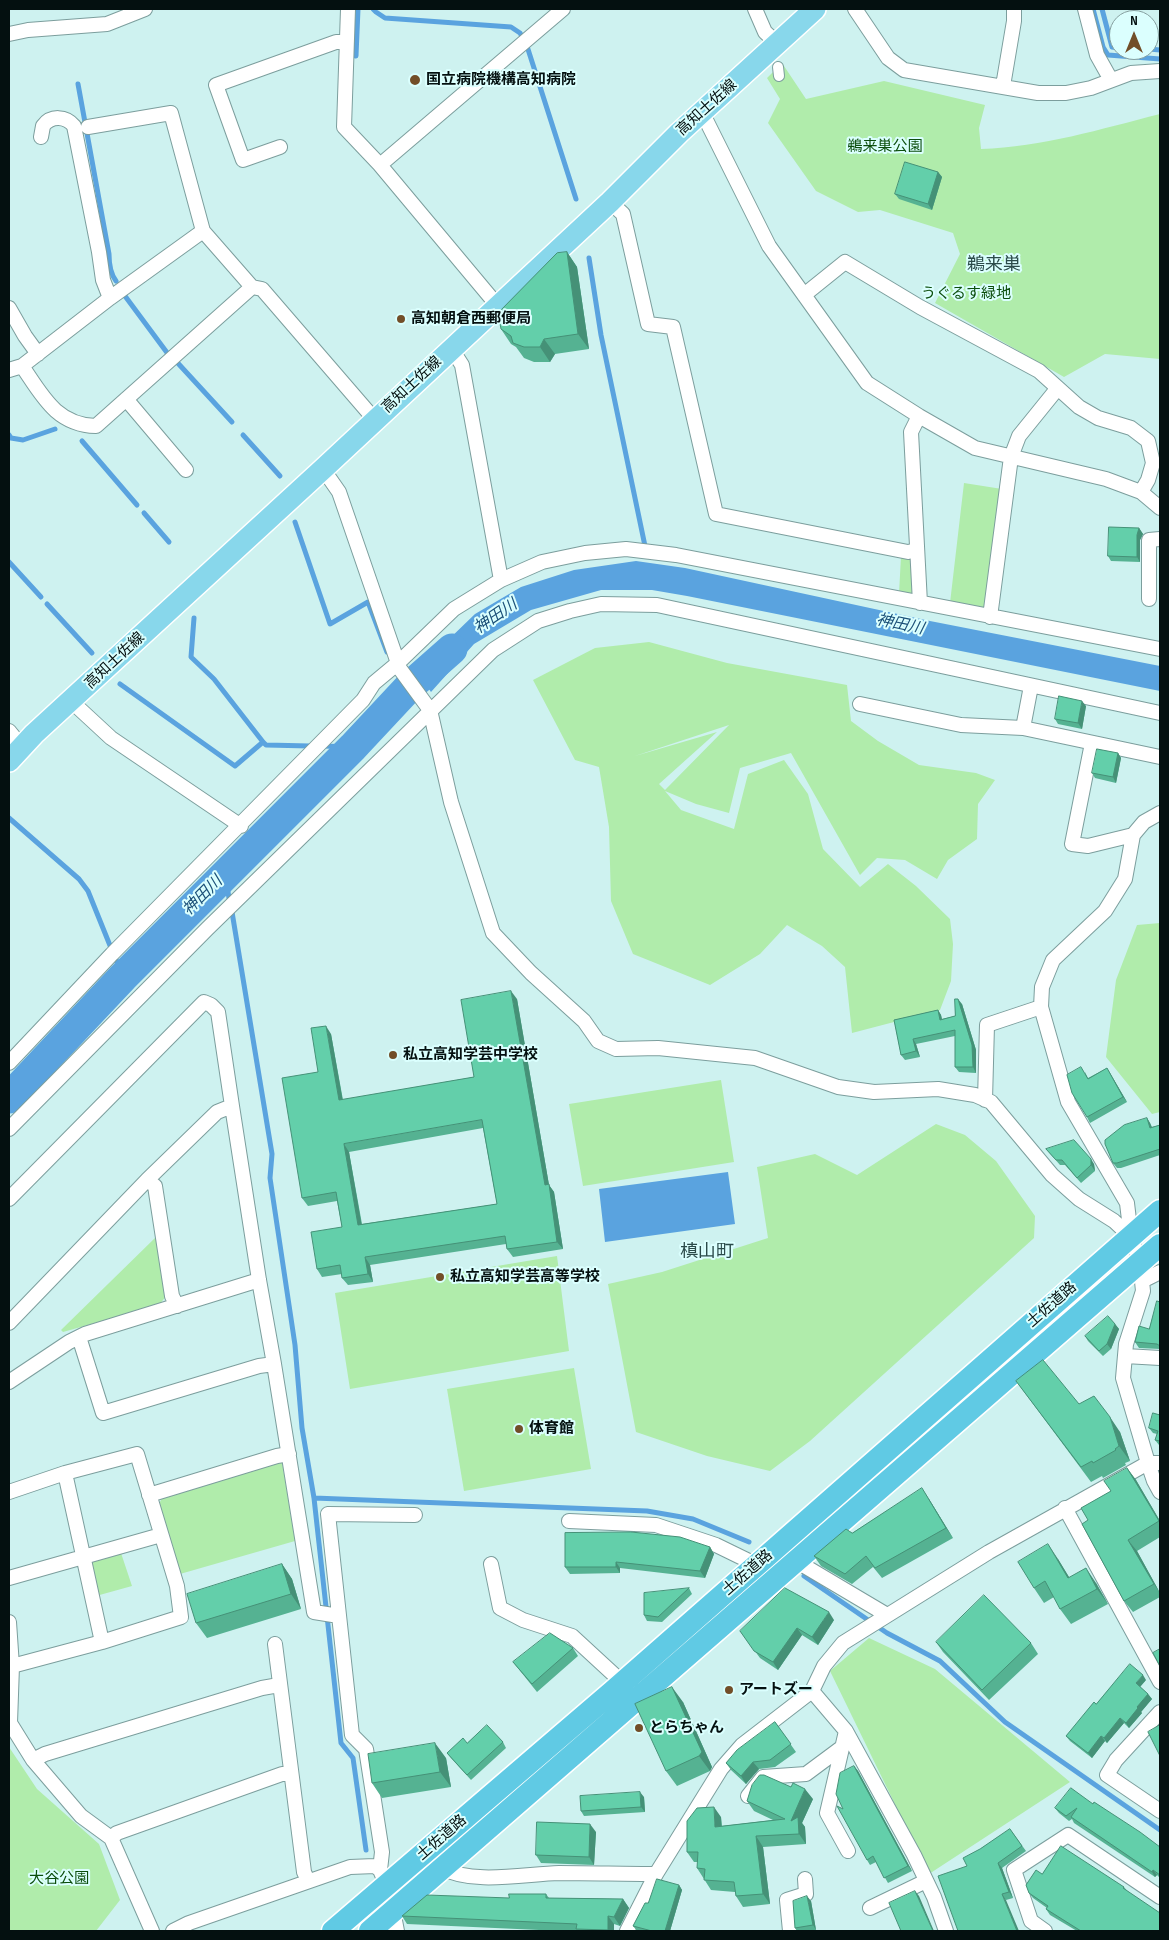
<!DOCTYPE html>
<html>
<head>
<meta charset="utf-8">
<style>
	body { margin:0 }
	#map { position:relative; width:1169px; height:1940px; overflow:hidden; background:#cef2f0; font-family:"Sofia Sans Condensed",sans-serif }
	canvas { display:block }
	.frame { position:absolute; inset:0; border:10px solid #041010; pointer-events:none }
	.north { position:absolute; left:1109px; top:10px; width:50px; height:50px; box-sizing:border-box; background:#dbfffe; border:1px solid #859f9f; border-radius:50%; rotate:0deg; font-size:14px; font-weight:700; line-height:20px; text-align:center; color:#041010 }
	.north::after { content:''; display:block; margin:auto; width:18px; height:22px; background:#724e28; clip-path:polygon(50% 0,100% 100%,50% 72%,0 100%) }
</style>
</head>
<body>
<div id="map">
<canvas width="1169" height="1940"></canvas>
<div class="frame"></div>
<div class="north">N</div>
</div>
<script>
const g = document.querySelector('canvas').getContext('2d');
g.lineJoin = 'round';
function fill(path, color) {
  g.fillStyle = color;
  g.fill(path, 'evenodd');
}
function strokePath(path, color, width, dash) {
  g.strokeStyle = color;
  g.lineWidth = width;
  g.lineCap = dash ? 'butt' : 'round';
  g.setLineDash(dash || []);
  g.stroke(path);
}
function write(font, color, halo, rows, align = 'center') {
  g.font = font + ' "Sofia Sans Condensed","Noto Sans JP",sans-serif';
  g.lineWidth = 4;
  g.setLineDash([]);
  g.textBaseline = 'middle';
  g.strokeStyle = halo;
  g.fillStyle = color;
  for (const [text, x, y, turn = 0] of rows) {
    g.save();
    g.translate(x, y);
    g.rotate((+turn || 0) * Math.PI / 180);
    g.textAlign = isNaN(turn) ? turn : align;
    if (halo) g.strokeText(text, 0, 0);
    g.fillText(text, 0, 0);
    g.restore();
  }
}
fill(new Path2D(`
	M782,63L806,99L884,81L985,105L979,128L981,149C1042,147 1101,129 1160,114V359L1105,354L1064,377L935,303L960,254L953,233L880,210L858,212L816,191L768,123L780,99L767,78Z
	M964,483L1002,489L986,609L950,603Z
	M901,556L913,557L916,598L899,594Z
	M649,642L727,663L847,685L851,721L878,741L919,765L976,773L995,780L978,804L977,839L948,860L937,879L905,860L877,858L860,875L791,753L740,768L729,813L696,804L665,791L681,810L734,829L748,774L784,760L808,794L823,849L860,887L888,864L916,886L950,919L953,944L951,981L940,1010L852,1033L845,967L822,946L787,925L760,954L710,985L633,954L611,901L609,827L599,767L575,760L533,680L595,648ZM729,725L665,790L659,784L717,732L635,756Z
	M1160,923V1112L1152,1114L1106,1057L1116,980L1137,925Z
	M721,1080L734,1162L583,1186L569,1104Z
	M936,1124L965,1135L996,1161L1035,1216L1034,1238L810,1441L770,1471L707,1456L636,1432L608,1284L662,1272L768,1238L757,1167L815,1154L857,1175Z
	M156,1237L167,1295L159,1305L63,1332L61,1330Z
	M557,1256L569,1351L350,1389L335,1293Z
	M574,1368L591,1469L464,1491L447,1389Z
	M282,1462L295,1541L180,1574L158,1506L162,1498Z
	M121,1553L132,1586L96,1596L89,1562Z
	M869,1638L935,1669L1070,1782L929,1874L830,1671Z
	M9,1747L37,1789L99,1844L120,1900L96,1931H9Z`), '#b0ecab');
fill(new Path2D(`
	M636,561L685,568L930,621L1160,666V691L687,596L652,590H601L531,610L474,644L431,692L416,671L475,614L521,587L574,570Z
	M728,1172L735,1224L605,1242L599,1189Z`), '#5aa3df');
strokePath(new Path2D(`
	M373,9L376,12L385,18L511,27L520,33L526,43L576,199
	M1093,9L1103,47L1108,55L1160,59
	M1102,9L1112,47L1119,48
	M1149,49L1160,50
	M356,56L358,9
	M78,84L109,254C109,264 110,273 116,281
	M589,258L601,335L645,546
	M125,296L168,354
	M175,360L232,422
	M9,435L11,438L23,440L55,429
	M243,435L280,476
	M82,441L137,505
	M144,513L169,542
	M295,522L330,624L368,602L387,652
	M9,562L41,597
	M47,604L92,653
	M194,618L191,657L214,679L263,742L266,745L310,746
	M120,684L235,766L263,742
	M323,746L353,747
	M9,818L79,879L88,891L111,948
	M225,874L229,898
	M232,912L272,1154L270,1178L295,1345L302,1428L314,1498L341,1743L353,1758L366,1850
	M115,957L123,977
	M314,1498L647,1511L693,1519L749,1542
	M804,1576L887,1633L940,1661L1005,1722L1160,1830`), '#5aa3df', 5);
strokePath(new Path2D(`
	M9,1098L123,977L353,747L410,686L452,649`), '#5aa3df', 31);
const pedestrian = new Path2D(`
	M778,67L779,76`);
const minor = new Path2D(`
	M348,9L344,127L380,165L563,9
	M755,9L765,32L778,44
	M855,9L888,58L904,70L1038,93H1066L1091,88L1131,73L1160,71
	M1085,9L1097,55L1111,80
	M9,34L28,30L107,24L145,9
	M1003,86L1014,21V9
	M702,112L769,246L867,383L919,416L975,448L1106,479L1141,492L1160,508
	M41,137L43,126C51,115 66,116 74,126L99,252L103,280L110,298
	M280,147L243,160L216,85L336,42H346
	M380,165L497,305
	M610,202L623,214L648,324L673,327L716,514L908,552L917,550
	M252,287L262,289L375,420
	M804,295L845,262L920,307L1039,371L1079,407L1098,418L1131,428L1148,441L1153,463L1148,480L1141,492
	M9,308L25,336L38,354
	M451,348L462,365L501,580
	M22,366C42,395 56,425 96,426L252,287L203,231L171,113L88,127
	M9,370L22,366L110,298L203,231
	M126,399L186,470
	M919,416L911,432L920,603
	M323,469L339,492L400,669L430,710L451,802L493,933L531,973L584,1021L598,1041L616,1049L658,1048L755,1058L838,1087L874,1092L938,1089L975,1095L991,1102L1052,1175L1079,1199L1114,1221L1131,1237
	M1149,599V540L1160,539
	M990,617L1011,457L1019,436L1057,389
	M71,701L111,738L241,826
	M860,704L961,725L1023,728L1160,757
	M1023,728L1031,686
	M9,731L22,747
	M1092,743L1072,844L1088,846L1133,835
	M1160,813L1144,822L1133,835L1125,879L1105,911L1053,960L1042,987L1041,1007L1068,1102L1127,1203L1131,1237L1140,1262L1143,1291L1126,1344L1123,1378L1148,1463L1154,1481L1160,1492
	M9,1063L112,954L363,700L374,683L398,663L454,609L501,580L542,562L585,553L626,549L676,555L1160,649
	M985,1100L987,1025L1041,1007
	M9,1129L207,929L493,650L538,621L570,611L601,604L657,605L1160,713
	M147,1180L155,1186L172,1296L177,1306
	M9,1199L204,1002L211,1005L218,1012L232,1106L217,1112L147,1180L9,1323
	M1142,1281L1160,1272
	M79,1337L103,1413L259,1366L274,1364L259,1280L232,1106
	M1125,1356L1160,1358
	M274,1364L314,1612L339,1616
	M9,1382L69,1342L85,1334L259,1280
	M65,1473L102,1642
	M9,1492L65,1473L137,1454L177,1586L181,1617L102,1642L12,1666
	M149,1495L277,1456L289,1454
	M1065,1508L1160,1682
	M569,1521L656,1525L716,1545L757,1565
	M796,1561L887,1615
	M491,1564L500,1608L523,1620L572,1636L623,1683
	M9,1578L161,1535
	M9,1622L12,1666L10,1723L33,1760L81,1816L111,1838L152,1931
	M275,1644L304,1872L308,1881
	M812,1691L846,1731L914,1855L934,1897L946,1931
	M1160,1712L1116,1760L1107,1775L1160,1811
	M846,1731L827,1813L848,1851
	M33,1760L45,1754L262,1688L279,1685
	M748,1796L763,1777L806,1774L841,1748
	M111,1838L117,1833L282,1774H291
	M442,1868C473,1885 524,1874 559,1873C592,1873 624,1874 656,1874
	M380,1870L382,1852L366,1749L352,1735L328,1514L415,1515
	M392,1905L397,1931
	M870,1908L926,1881
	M173,1931L189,1923L350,1867L375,1866L380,1870L383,1877
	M627,1931L656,1874L721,1769L742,1745L812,1691L824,1666L843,1643L989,1552L1148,1463H1160
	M790,1931L787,1900L806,1894L805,1879
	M1045,1931L1031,1921L1014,1870L1068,1835L1160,1897`);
const primary = new Path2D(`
	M9,761L34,734L323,469L610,202L679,133L815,9`);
const trunk = new Path2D(`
	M333,1931L612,1692L1160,1211
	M370,1931L1160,1245`);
strokePath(pedestrian, '#7c9e9d', 12);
strokePath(minor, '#7c9e9d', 16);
strokePath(primary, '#fff', 24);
strokePath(trunk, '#fff', 25);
strokePath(pedestrian, '#fff', 10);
strokePath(minor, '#fff', 14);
strokePath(primary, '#88d7eb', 21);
strokePath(trunk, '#60cae4', 22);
fill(new Path2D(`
	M938,172L942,177L932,210L899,199L895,194Z
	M567,252L577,267L589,349L555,354L550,362H534L524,358L516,347L511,344L501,329Z
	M1139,528L1143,534L1140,540V562L1111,561L1108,556Z
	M1086,706L1082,729L1058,724L1055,719Z
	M1118,753L1121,758L1116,783L1095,778L1092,773Z
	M517,999L549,1185L554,1192L563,1249L513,1257L507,1249L506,1244L370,1265L373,1282L348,1285L342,1278V1274L322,1277L317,1269L342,1227L337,1201L308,1206L302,1198L318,1072L331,1034L343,1100L474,1077ZM483,1128L497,1204L362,1224L349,1152Z
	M962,1004L976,1050V1073L959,1072L955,1067V1036L916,1044L920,1057L905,1060L901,1055L894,1020L938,1010L941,1015L942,1019L955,1016Z
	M1107,1068L1127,1102L1090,1123L1087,1117L1085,1072L1088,1078Z
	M1147,1118L1150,1123L1152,1127L1160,1125V1155L1121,1168H1117L1113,1163Z
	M1046,1149L1094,1164L1095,1171L1081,1183L1065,1165H1060Z
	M1160,1302V1349L1139,1348L1135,1342L1149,1329Z
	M1115,1324L1119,1329L1111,1349L1103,1356L1088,1341L1085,1336Z
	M1016,1381L1079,1404L1120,1432L1130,1461L1125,1463L1126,1465L1103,1478L1102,1476L1091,1482Z
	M1160,1415V1445H1159L1155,1440L1157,1434L1153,1433L1149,1428Z
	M1127,1468L1136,1480L1160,1521V1537L1137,1551L1160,1593V1597L1133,1612L1124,1601L1088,1520L1111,1491Z
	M929,1499L953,1538L882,1578L873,1567L852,1584L821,1566L814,1556L852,1533Z
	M710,1547L714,1554L705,1578L620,1568V1573L570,1574L565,1567Z
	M1058,1559L1069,1577L1096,1583L1108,1604L1071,1624L1060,1609L1054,1597L1044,1603L1034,1588Z
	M282,1564L292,1579L301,1609L207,1638L196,1623Z
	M689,1588L692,1594L662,1622L647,1621L644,1615Z
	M834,1620L818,1645L802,1635L778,1670L760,1658L740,1631Z
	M936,1642L1031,1643L1038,1654L989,1700L943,1652Z
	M573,1648L578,1656L537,1692L513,1662Z
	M1146,1680L1140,1687L1148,1694L1152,1699L1141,1712L1142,1713L1129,1728L1124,1723L1107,1743L1105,1741L1092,1758L1070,1741L1066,1736L1096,1704Z
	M683,1702L712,1767L710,1771L677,1786L666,1771Z
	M775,1722L796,1752L775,1767L759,1769L746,1784L731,1770L726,1763Z
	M503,1742L506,1748L471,1780L451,1758L447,1753L467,1743Z
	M446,1758L451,1787L382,1798L372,1783Z
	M854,1766L858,1771L912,1871L888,1883L876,1862L870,1865L867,1860L843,1809Z
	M644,1797L645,1812L584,1816L581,1811Z
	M813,1799L802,1823L805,1827L806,1844L763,1847L770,1904L743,1907L736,1896L735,1892L711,1890L697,1868L698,1862H694L687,1852L721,1817L722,1826L773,1820L754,1811L747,1801Z
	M1093,1804L1160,1847V1878L1157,1875L1155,1877L1074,1823L1072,1819L1069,1821L1059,1813L1055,1808Z
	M1010,1829L1026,1851L1002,1868L1013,1898L1006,1900L967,1866L980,1849Z
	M596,1832L594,1865L541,1863L536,1855Z
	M1042,1874L1124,1887L1160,1931H1077L1050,1915L1046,1909L1047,1908L1033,1898L1029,1893Z
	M679,1885L682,1890L670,1931H637L633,1926L648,1903Z
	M546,1894L549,1898L623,1899L629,1908L620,1926L614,1924V1931H561L407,1924L402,1916L509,1898Z
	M811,1901L816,1930L810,1931H797L795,1928Z`), '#55b292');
fill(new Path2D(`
	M938,172L942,177L932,210L928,204Z
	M567,252L577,267L589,349L578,334Z
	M544,339L555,354L550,362L540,347Z
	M1139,528L1143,534L1140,540V562L1137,557V535Z
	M1082,701L1086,706L1082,729L1078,723Z
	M1118,753L1121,758L1116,783L1113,777Z
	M511,991L517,999L549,1185L554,1192L563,1249L557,1242L545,1185Z
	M958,999L962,1004L976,1050V1073L973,1067Z
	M938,1010L941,1015L943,1025L940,1020Z
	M326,1026L331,1034L344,1108L339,1100Z
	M913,1039L916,1044L920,1057L916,1051Z
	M1107,1068L1110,1073L1127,1102L1123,1097Z
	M1147,1118L1150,1123L1154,1133L1150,1128Z
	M344,1144L349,1152L363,1233L358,1225Z
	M1091,1159L1094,1164L1095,1171L1091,1165Z
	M365,1257L370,1265L373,1282L368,1274Z
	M1115,1324L1119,1329L1111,1349L1107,1344Z
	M1110,1417L1120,1432L1130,1461L1119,1446Z
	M1127,1468L1136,1480L1160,1521V1522Z
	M922,1488L929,1499L953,1538L946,1528Z
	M1128,1540L1137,1551L1160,1593L1154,1584Z
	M1048,1544L1058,1559L1078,1592L1068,1578Z
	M710,1547L714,1554L705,1578L700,1571Z
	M616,1562L620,1568V1573L616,1567Z
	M282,1564L292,1579L301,1609L291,1594Z
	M1086,1568L1096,1583L1108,1604L1097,1589Z
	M829,1612L834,1620L818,1645L812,1637Z
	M797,1628L802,1635L778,1670L773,1662Z
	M1143,1675L1146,1680L1139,1688L1136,1683Z
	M672,1687L683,1702L712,1767L710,1771L699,1756Z
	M1148,1694L1152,1699L1141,1712L1142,1713L1129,1728L1126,1723L1137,1707Z
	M1120,1718L1124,1723L1107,1743L1104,1738Z
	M1101,1736L1105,1741L1092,1758L1088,1753Z
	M435,1743L446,1758L451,1787L440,1772Z
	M753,1762L759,1769L746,1784L741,1776Z
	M854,1766L858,1771L912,1871L908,1866Z
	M805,1789L813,1799L802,1823L805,1827L806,1844L799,1834L791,1821Z
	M640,1792L644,1797L645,1812L641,1807Z
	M714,1807L721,1817L722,1837L715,1827Z
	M590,1824L596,1832L594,1865L589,1857Z
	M756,1836L763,1847L770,1904L763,1894Z
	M998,1863L1002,1868L1013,1898L1009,1892Z
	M1153,1870L1157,1875L1155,1877L1152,1872Z
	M679,1885L682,1890L670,1931H665Z
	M915,1891L919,1896L934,1931H933Z
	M1002,1894L1006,1900L1019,1931H1017Z
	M807,1896L811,1901L816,1930L813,1925Z
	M623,1899L629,1908L620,1926L614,1917Z
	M608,1916L614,1924V1931H609L608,1930Z`), '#459177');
const building = new Path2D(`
	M905,162L938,172L928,204L895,194Z
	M567,252L578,334L544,339L540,347H524L513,343L511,336L501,329L498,313L557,253Z
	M1109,527L1139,528L1137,535V557L1108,556Z
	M1059,696L1082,701L1078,723L1055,719Z
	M1097,749L1118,753L1113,777L1092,773Z
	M511,991L545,1185L549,1184L557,1242L507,1249L505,1236L365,1257L368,1274L342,1278L340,1265L317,1269L311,1232L342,1227L336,1192L302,1198L282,1078L318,1072L311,1028L326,1026L339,1100L474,1077L461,1000ZM482,1120L497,1204L358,1225L344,1144Z
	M955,999H958L972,1045L973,1067H955V1030L913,1039L916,1051L901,1055L894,1020L938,1010L940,1020L955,1016Z
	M1081,1067L1088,1079L1107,1068L1123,1097L1087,1117L1072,1093L1067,1075Z
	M1147,1118L1150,1128L1160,1125V1149L1117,1163H1113L1105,1144V1140L1124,1125Z
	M1074,1140L1091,1159V1165L1077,1178L1062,1160H1056L1046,1149Z
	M1157,1301L1160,1302V1346L1157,1344L1135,1342L1139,1326L1149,1329Z
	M1108,1316L1115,1324L1107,1344L1099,1351L1085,1336Z
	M1043,1360L1079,1404L1094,1396L1110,1417L1119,1446L1115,1449L1116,1450L1093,1463L1092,1461L1081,1467L1016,1381Z
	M1153,1413L1160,1415V1441L1155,1440L1158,1431L1149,1428Z
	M1127,1468L1159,1521L1128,1540L1154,1584L1124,1601L1082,1524L1088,1520L1081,1508L1111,1491L1104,1481Z
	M922,1488L946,1528L875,1568L866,1556L845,1574L814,1556L846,1529L852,1533Z
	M631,1532L680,1537L710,1547L700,1571L616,1562V1567H565V1533Z
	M1048,1544L1068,1578L1086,1568L1097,1589L1060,1609L1045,1581L1034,1588L1018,1562Z
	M282,1564L291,1594L196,1623L187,1594Z
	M689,1588L658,1617L644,1615V1593Z
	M785,1588L829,1612L812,1637L797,1628L773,1662L754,1651L740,1631Z
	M984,1595L1031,1643L982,1690L936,1642Z
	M550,1633L573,1648L532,1684L513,1662Z
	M1160,1649V1666L1153,1653Z
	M1130,1664L1143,1675L1136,1683L1148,1694L1137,1707L1138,1708L1126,1723L1120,1718L1104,1738L1101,1736L1088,1753L1066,1736L1094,1702L1096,1704Z
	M672,1687L702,1752L699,1756L666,1771L635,1704Z
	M775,1722L791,1744L770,1760L753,1762L741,1776L726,1763L737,1750Z
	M487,1725L503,1742L467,1775L447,1753L463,1738L467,1743Z
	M1160,1725V1756L1148,1732Z
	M435,1743L440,1772L372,1783L368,1754Z
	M854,1766L908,1866L884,1878L873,1856L867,1860L837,1806L843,1809L836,1794L840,1773Z
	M760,1775H764L791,1787L793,1783L805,1789L791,1821L798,1817L799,1834L756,1836L763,1894L736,1896L734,1882L704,1880L705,1869L697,1868L698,1852H687V1821L697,1808L714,1807L715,1827L785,1819L747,1801L752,1785Z
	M1071,1788L1093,1804L1094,1802L1140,1832L1160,1847V1875L1153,1870L1152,1872L1071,1817L1077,1808L1066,1816L1055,1808Z
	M640,1792L641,1807L581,1811L580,1796Z
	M537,1822L590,1824L589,1857L536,1855Z
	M1010,1829L1022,1846L998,1863L1009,1892L1002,1894L1017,1931H958L938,1876L967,1866L963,1858L980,1849Z
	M1061,1846L1124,1887L1123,1888L1160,1913V1931H1081L1046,1909L1048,1906L1029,1893L1026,1885L1036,1870L1042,1874Z
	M657,1879L679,1885L665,1931H652L633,1926L645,1903H648Z
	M915,1891L933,1931H901L889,1903Z
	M509,1894H546V1898L623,1899L614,1917L608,1916V1930L576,1929L577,1924L402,1916L427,1895L509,1898Z
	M807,1896L813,1925L795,1928L793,1901Z`);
fill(building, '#63cfaa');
strokePath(building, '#459177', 1);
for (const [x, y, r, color] of [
	[415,80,6,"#724e28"],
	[401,319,5,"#724e28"],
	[393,1055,5,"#724e28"],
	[440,1277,5,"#724e28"],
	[519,1429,5,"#724e28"],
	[729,1690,5,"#724e28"],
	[639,1728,5,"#724e28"]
]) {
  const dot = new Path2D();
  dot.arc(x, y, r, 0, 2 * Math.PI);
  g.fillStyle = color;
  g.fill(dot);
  strokePath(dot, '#dbfffe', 2);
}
write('bold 15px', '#041010', '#dbfffe', [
	["国立病院機構高知病院",426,80],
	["高知朝倉西郵便局",411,319],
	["私立高知学芸中学校",403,1055],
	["私立高知学芸高等学校",450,1277],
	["体育館",529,1429],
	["アートズー",739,1690],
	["とらちゃん",649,1728]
], 'left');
write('15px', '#041010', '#dbfffe', [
	["高知土佐線",707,108,-42],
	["高知土佐線",412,385,-43],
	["高知土佐線",115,661,-43],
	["土佐道路",1052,1305,-41],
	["土佐道路",748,1573,-41],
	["土佐道路",442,1838,-41]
]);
write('15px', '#0c4e0c', '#dbfffe', [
	["鵜来巣公園",885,147],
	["うぐるす緑地",966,294],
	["大谷公園",59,1879]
]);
write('italic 16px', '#1c5179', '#dbfffe', [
	["神田川",496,617,-34],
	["神田川",900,625,12],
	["神田川",203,896,-45]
]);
write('18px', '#2b4b4a', '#dbfffe', [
	["鵜来巣",994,265],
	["槙山町",707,1252]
]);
</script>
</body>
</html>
